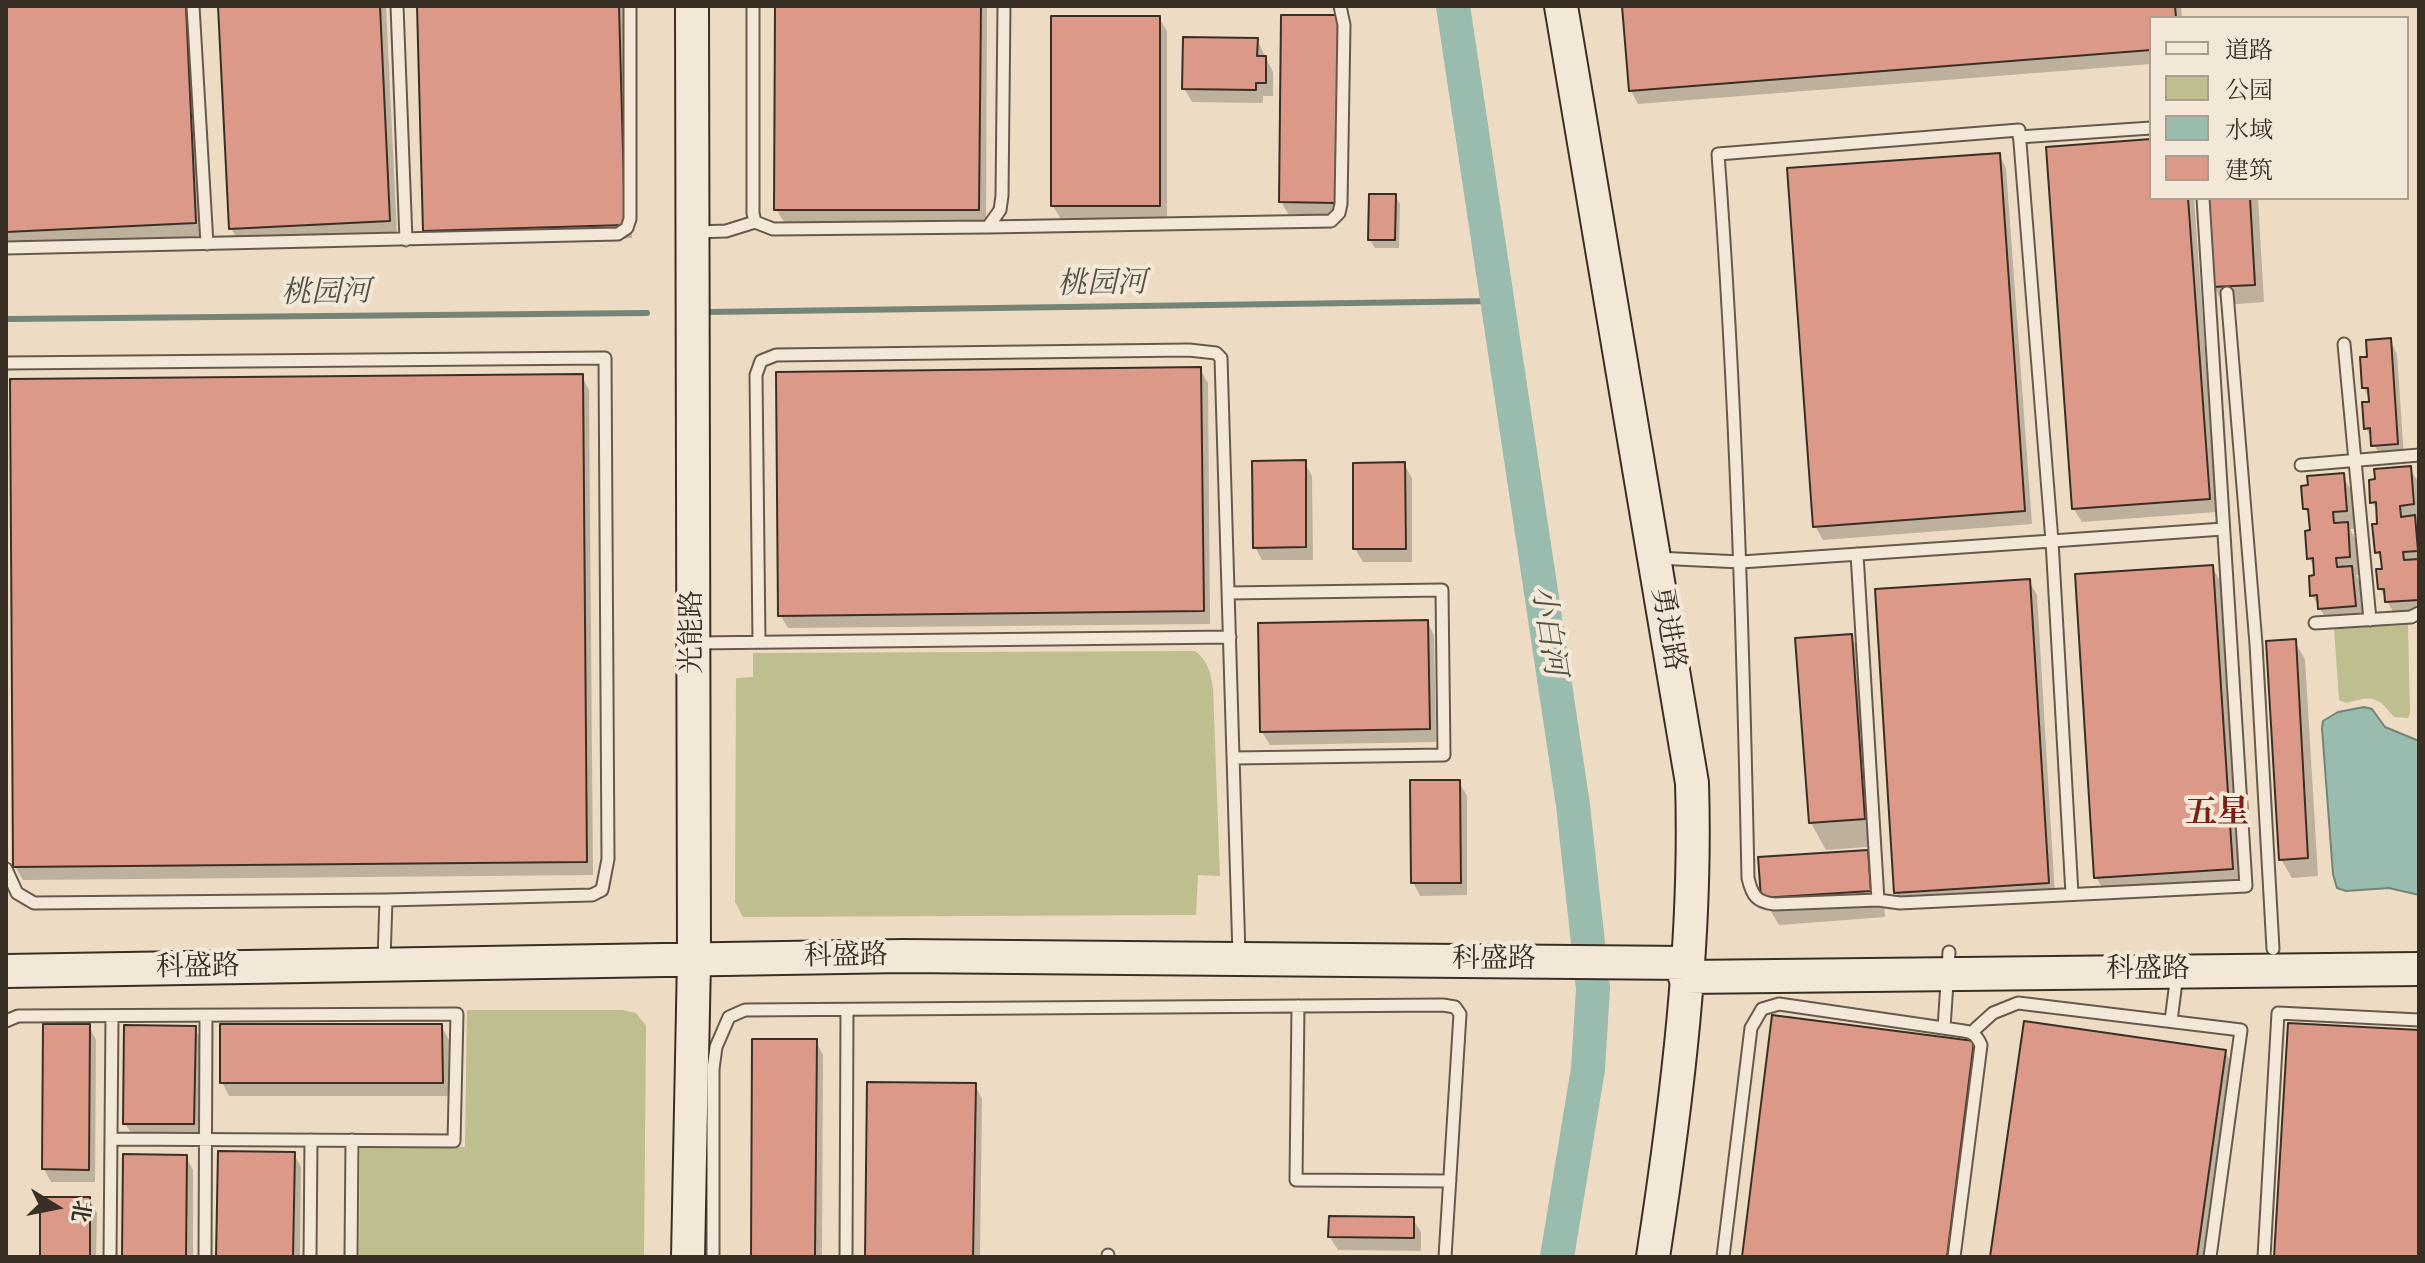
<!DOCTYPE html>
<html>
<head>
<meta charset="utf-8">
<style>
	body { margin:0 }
	#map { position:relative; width:2425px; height:1263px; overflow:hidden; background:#eddcc3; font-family:"Libre Bodoni","Noto Serif SC",serif }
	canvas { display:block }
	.frame { position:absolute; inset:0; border:8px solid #3a2f25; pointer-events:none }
	.legend { position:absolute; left:2149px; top:16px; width:260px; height:184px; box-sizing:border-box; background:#f3e8d8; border:2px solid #a99e90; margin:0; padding:10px 14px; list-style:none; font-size:24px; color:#3a2f25 }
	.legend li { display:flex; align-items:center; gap:16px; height:40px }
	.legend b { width:40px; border:2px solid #a99e90 }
	.north { position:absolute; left:16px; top:1167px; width:80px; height:80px; -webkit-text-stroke:6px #f3e8d8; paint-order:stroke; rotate:100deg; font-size:22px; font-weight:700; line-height:32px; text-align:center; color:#3a2f25 }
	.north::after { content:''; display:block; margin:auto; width:28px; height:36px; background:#3a2f25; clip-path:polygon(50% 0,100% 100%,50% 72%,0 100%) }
</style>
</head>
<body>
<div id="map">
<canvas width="2425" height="1263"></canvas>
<div class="frame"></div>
<ul class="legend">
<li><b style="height:10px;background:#f3e8d8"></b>道路</li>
<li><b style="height:22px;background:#bfbe8f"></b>公园</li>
<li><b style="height:22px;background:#9abcae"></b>水域</li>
<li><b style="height:22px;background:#d98"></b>建筑</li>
</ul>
<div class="north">北</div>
</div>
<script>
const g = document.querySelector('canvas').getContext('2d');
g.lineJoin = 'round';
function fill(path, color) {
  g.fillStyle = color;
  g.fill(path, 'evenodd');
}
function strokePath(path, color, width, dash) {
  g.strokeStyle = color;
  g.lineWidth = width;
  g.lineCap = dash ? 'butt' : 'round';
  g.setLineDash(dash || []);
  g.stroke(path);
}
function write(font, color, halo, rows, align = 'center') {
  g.font = font + ' "Libre Bodoni","Noto Serif SC",serif';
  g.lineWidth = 8;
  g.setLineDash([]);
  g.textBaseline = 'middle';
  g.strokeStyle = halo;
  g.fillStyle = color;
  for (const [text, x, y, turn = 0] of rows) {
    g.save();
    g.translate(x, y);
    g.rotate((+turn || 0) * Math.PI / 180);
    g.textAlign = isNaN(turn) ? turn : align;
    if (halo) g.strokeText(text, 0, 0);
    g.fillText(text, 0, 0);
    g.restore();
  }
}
fill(new Path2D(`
	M2408,625L2410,713L2408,718L2394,717C2376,695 2373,696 2346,703L2339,700L2334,628Z
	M1195,651C1208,661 1211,673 1213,688L1220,876L1198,875L1196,915L743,917L735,902L736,678L753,677V653Z
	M467,1010H623L636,1013L646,1026L644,1257H359L360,1147H465Z`), '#bfbe8f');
const water = new Path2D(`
	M2364,707L2372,709L2385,727L2419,741V895L2389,888L2346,891L2337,888L2333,874L2322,728L2323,721L2338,712Z`);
fill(water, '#9abcae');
strokePath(water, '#748477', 2);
fill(new Path2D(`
	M6,6H192L202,236L6,246Z
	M220,6H386L397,234L238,241L231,228Z
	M419,6H626L632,238L432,243L425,230Z
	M777,6H987L986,223L784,222L776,209Z
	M1624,6H2181L2182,18H2151V64L1638,104L1631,91Z
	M1337,17L1344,31L1343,216L1289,215L1281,202Z
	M1159,18L1167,31V219H1061L1053,206Z
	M1257,40L1273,72V96H1263V103L1192,102L1184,88Z
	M2151,141V198H2194L2217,512L2082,522L2074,509Z
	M1999,155L2006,168L2032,524L1823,540L1815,526Z
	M1395,196L1400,204L1399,248H1375L1370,240Z
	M2209,198H2258L2264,302L2224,305L2214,287Z
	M2390,340L2397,354L2404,457L2381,458L2366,428L2371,404L2364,388L2369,358Z
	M1200,369L1208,383L1210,624L788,628L780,615Z
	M582,376L589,390L593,875L23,880L15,866Z
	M1304,462L1312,476L1313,560H1262L1255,547Z
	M1404,464L1412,478V562H1363L1355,549Z
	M2410,468L2419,484V618L2398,620L2380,589L2384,571L2383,564L2377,552L2379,513L2372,502Z
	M2342,475L2353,493L2356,529H2350L2357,542L2360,575H2356L2362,586L2365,623L2330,626L2312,595L2316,570L2309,558L2311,519L2305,508Z
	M2212,567L2220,581L2239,882L2104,891L2096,877Z
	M2029,581L2037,595L2055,896L1904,906L1896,892Z
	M1427,622L1434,635L1436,742L1270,745L1262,732Z
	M1850,636L1866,663L1879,846L1826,850L1811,823Z
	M2294,641L2305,659L2318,876L2292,878L2281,859Z
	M1459,782L1467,796V895L1420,896L1413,882Z
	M1867,852L1882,879L1885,917L1779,925L1763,898Z
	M89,1026L96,1040L95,1182H51L44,1169Z
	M441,1026L449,1040V1096H229L222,1082Z
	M195,1028L202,1042L201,1137L133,1136L125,1123Z
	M816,1041L823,1055L822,1257H753Z
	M1973,1043L1984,1061L1958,1257H1744Z
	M2225,1052L2233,1065L2206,1257H1992Z
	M975,1085L982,1099L980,1257H867Z
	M294,1154L301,1167L300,1257H218Z
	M186,1157L193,1170V1257H124Z
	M89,1199L97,1213L96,1257H42Z
	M1413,1219L1421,1232V1251L1338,1250L1330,1237Z`), '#0003');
strokePath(new Path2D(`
	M707,312L1497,301
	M6,319L647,313`), '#748477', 6);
strokePath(new Path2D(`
	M1453,6L1573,805L1593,989L1588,1069L1557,1257`), '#9abcae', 34);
const building = new Path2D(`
	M6,6H186L196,223L6,232Z
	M218,6H380L390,221L229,229Z
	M417,6H619L625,225L423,231Z
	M775,6H981L979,210H774Z
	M1622,6H2175L2176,18H2151V50L1629,91Z
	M1281,15H1338L1336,203L1279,202Z
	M1051,16H1160V206H1051Z
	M1183,37L1258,38L1257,56H1266V83H1256V90L1182,89Z
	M2151,139V198H2188L2210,499L2072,509L2046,147Z
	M2000,153L2025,511L1813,527L1787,168Z
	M1369,194H1396L1395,240H1368Z
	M2207,198H2250L2255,285L2212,287Z
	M2391,338L2398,444L2371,446L2370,428L2364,429L2362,402H2369L2368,388H2362L2360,357H2367L2366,340Z
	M1201,367L1204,611L778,616L776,372Z
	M583,374L587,862L13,867L10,379Z
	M1306,460V547L1253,548L1252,461Z
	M1405,462L1406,549H1353V463Z
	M2411,466L2414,504L2400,506L2401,517L2415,515L2418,551L2403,552L2404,560L2419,559V600L2385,602L2384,589H2378L2376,569H2382L2380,552L2375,553L2372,524H2377L2376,502L2370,503L2369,480L2375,479L2374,469Z
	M2344,473L2347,511L2333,512L2334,523L2348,522L2350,557L2336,558L2337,567L2352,566L2356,606L2318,609L2317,595L2310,596L2309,576L2314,575L2313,558L2307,559L2305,531L2310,530L2308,509H2303L2301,486L2308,485L2307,476Z
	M2213,565L2233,869L2094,878L2075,574Z
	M2030,579L2049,883L1894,893L1875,589Z
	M1428,620L1430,729L1260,732L1258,623Z
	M1852,634L1865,819L1809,823L1795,638Z
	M2296,639L2308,858L2279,860L2266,641Z
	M1410,780H1460L1461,883H1411Z
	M1868,850L1871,891L1761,898L1758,857Z
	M1772,1015L1974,1041L1947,1257H1742Z
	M2024,1021L2226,1050L2197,1257H1990Z
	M2288,1023L2419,1030V1257H2274Z
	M43,1024H90L89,1170L42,1169Z
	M220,1024H442L443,1083H220Z
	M124,1025L196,1026L194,1124H123Z
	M752,1039H817L815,1257H751Z
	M867,1082L976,1083L973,1257H865Z
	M218,1151L295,1152L293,1257H216Z
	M123,1154L187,1155L186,1257H122Z
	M40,1197H90V1257H40Z
	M1329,1216L1414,1217V1238L1328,1237Z`);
fill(building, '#d98');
strokePath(building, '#3a2f25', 2);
const lane = new Path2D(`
	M193,6L207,244
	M397,6L406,240
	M753,6V213L755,222L773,229L988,227L1000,210L1002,196L1004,6
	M2019,137L2151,128
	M2203,198L2246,886L1900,903L1878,900L1774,904C1756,902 1752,895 1748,878C1743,636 1736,395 1718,154L2019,130L2052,541L2223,529
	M988,227L1331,221L1339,213L1341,204L1344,25L1340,6
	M697,232L726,231L755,222
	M6,248L618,234L627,228L630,219V6
	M2227,293L2256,644L2273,949
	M2344,344L2370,620
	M6,363L605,358L608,859L602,890L592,895L386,900L34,903L17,893L6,869
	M2301,465L2419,455
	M1857,554L1878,900
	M1656,558L1741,562L2052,541L2072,894
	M1228,593L1442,590L1444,755L1233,758
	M2315,623L2411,617L2419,613
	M759,642L756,375L761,361L776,355L1189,350L1216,353L1221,358L1239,955
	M694,643L1230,637
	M384,960L386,900
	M1298,1006L1296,1180L1450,1181
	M6,1021L18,1016L457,1014L454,1141L111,1139
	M2171,1021L2177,974
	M1944,1028L1949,952
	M1972,1032L1993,1013L2018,1003L2241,1030L2210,1257
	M110,1257L112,1016
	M205,1257L206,1016
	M310,1257L311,1140
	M351,1257L352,1140
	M713,1257V1069L716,1047L729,1017L745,1010L1443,1005L1455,1007L1460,1014L1445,1257
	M846,1257L847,1010
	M1108,1257V1255
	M1723,1257L1751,1028L1762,1009L1779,1004L1964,1031C1973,1032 1977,1036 1981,1045L1954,1257
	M2264,1257L2278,1013L2419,1020`);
const secondary = new Path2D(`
	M1561,6L1692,783C1697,941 1677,1101 1653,1257
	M6,971L903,956L1687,963
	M1685,977L2419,969
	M688,1257L694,960L692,6`);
strokePath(lane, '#675a4c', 15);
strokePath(secondary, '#3a2f25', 36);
strokePath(lane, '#f3e8d8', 11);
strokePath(secondary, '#f3e8d8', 32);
write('28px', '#3a2f25', '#f3e8d8', [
	["勇进路",1667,629,80],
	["光能路",693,632,-90],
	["科盛路",846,957,-1],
	["科盛路",1494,960],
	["科盛路",198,968,-1],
	["科盛路",2148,970]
]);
write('italic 30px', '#525247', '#f3e8d8', [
	["桃园河",1102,285,-1],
	["桃园河",326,294,-1],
	["小白河",1547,631,81]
]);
write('bold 32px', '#7a1f14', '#f3e8d8', [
	["五星",2217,814]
]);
</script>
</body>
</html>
